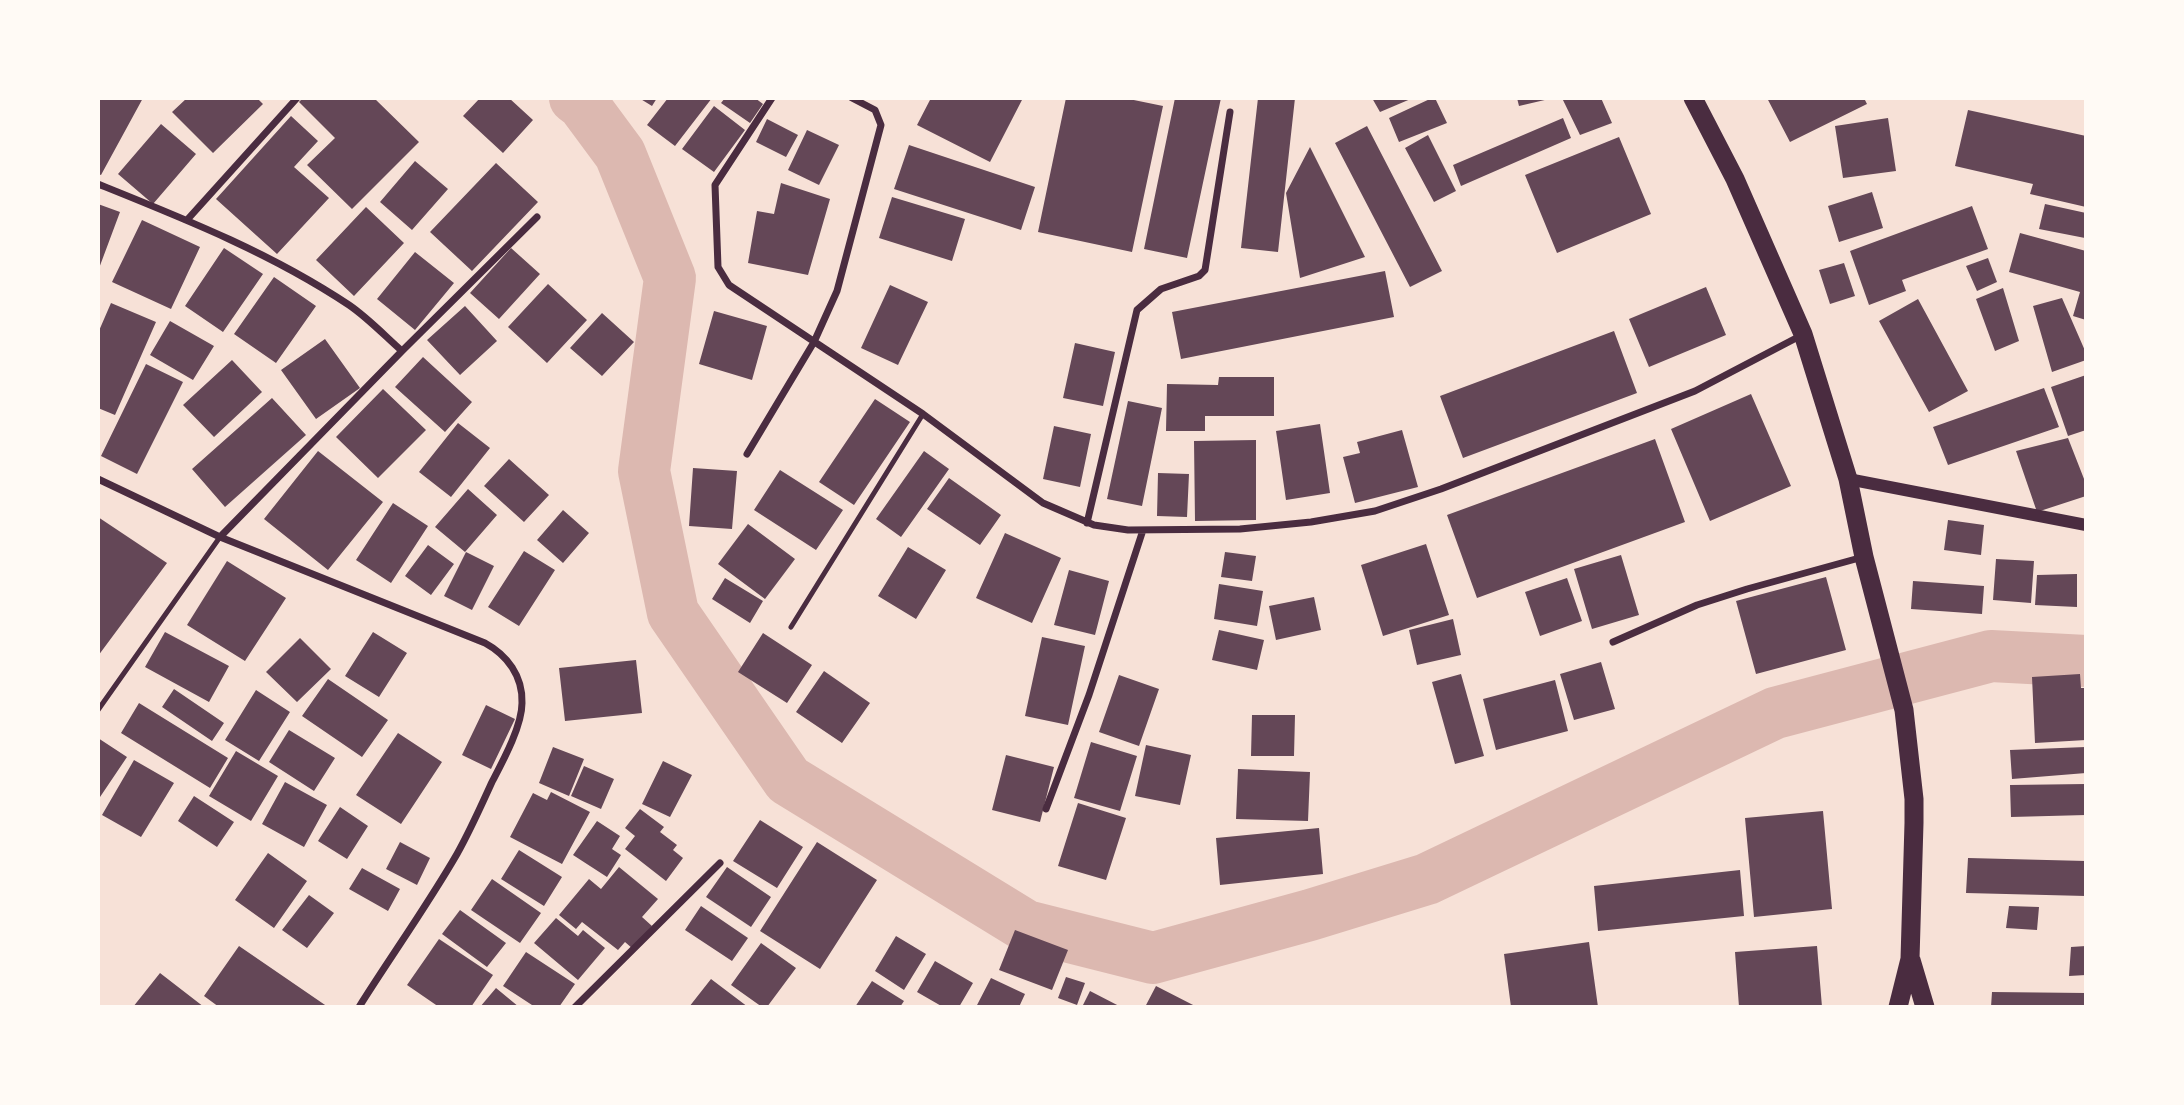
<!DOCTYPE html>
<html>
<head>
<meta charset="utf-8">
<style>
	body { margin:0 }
	#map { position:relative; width:2184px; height:1105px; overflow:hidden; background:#f7e1d7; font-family:Roboto,sans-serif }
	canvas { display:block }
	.frame { position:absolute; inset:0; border:100px solid #fffaf5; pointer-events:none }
</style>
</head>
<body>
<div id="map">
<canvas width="2184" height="1105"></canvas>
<div class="frame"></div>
</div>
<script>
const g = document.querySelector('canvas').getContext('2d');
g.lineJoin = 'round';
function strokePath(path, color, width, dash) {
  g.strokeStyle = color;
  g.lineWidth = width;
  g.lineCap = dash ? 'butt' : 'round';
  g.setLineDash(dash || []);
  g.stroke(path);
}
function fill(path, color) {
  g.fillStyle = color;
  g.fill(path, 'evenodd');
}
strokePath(new Path2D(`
	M575,98L583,104L620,154L670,278L644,471L673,613L788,780L1026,926L1153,958L1310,915L1427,879L1775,713L1991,656L2086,661`), '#dcb8b0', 52);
fill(new Path2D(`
	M98,98H143L101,175L98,174Z
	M187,98H257L263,104L213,153L172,112Z
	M303,98H374L419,142L352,209L307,165L335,138L299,102Z
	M480,98H509L533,120L503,153L463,116Z
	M639,98H657L652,106Z
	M668,98H712L675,146L647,125Z
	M725,98H755L763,104L750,123L721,103Z
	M931,98H1023L990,162L917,125Z
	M1066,98H1124L1163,106L1132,252L1038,232Z
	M1175,98H1221L1187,258L1144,249Z
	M1258,98H1295L1278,252L1241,248Z
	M1372,98H1413L1380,112Z
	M1432,98H1435L1447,123L1399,142L1389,118Z
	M1517,98H1548L1549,99L1519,106Z
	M1562,98H1601L1612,123L1580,135Z
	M1767,98H1864L1867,104L1790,142Z
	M714,106L745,130L714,172L682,149Z
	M1968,110L2086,136V207L2030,194L2033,184L1955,166Z
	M291,116L318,141L294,167L329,198L277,254L216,199Z
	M1563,118L1571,138L1461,186L1453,165Z
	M1888,118L1896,171L1843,178L1835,126Z
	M767,119L798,135L786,157L756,142Z
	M161,124L196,154L153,204L118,174Z
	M1367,126L1442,271L1410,287L1335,143Z
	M807,130L839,145L819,185L788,170Z
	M1428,135L1456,191L1434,202L1405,148Z
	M1619,137L1651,214L1557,253L1525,175Z
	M909,145L1035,187L1021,230L894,189Z
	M1310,147L1365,257L1300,278L1286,193Z
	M415,161L448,189L412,230L380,202Z
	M496,163L538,202L472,271L430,232Z
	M781,183L830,199L808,275L748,263L757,211L774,214Z
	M1872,192L1883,228L1839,242L1828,206Z
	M892,197L965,219L952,261L879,238Z
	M98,204L120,212L98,271Z
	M2045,204L2086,213L2085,238L2039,229Z
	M1972,206L1988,249L1902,280L1906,291L1869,305L1850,251Z
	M366,207L404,243L354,296L316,260Z
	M142,220L200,247L171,309L112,282Z
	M2020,233L2086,251V320L2073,316L2080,292L2009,272Z
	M224,248L263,274L223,332L185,306Z
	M511,248L540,274L499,319L470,293Z
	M415,252L454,283L415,330L377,299Z
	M1988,258L1997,282L1977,291L1966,266Z
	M1844,263L1855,296L1830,304L1819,270Z
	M1385,271L1394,317L1181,359L1172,312Z
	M274,277L316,306L276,363L234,334Z
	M548,284L587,320L547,363L508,327Z
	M890,285L928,302L898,365L861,348Z
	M1706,287L1726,335L1649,367L1629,319Z
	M2003,288L2019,341L1995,351L1976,299Z
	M2062,298L2086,353V360L2052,372L2033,306Z
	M1918,299L1968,391L1929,412L1879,321Z
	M111,303L156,322L115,415L98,408V333Z
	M465,306L497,341L460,375L427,340Z
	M714,311L767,326L752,380L699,364Z
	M602,313L634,342L602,376L570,348Z
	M170,321L214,346L193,380L150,355Z
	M1614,331L1637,393L1463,458L1440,396Z
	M325,339L360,388L316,419L281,370Z
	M1075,343L1115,352L1103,406L1063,398Z
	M423,357L472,402L445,432L395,387Z
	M232,360L262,392L214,437L183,405Z
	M146,364L183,382L137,474L101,456Z
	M2086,375V430L2068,436L2051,387Z
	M1219,377H1274V416H1205V431H1166L1167,384L1218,385Z
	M2044,388L2059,427L1948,465L1933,427Z
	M383,389L426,430L378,478L336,437Z
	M1751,394L1791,486L1710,521L1671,429Z
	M272,398L306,435L225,507L192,469Z
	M875,399L910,422L854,505L819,482Z
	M1128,401L1162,408L1142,506L1107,499Z
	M458,423L490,448L451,497L419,472Z
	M1320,424L1330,493L1286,500L1276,431Z
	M1054,426L1091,434L1080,487L1043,479Z
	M1402,430L1418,487L1355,503L1343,457L1360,453L1357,442Z
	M2068,438L2086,484V496L2037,512L2016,451Z
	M1655,439L1685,522L1477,598L1447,515Z
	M1256,440V520L1195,521L1194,441Z
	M318,451L383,502L328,570L264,519Z
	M924,451L949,469L901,537L876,519Z
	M509,459L549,495L524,522L484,486Z
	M693,468L737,471L732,529L689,526Z
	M780,470L843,510L816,550L754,510Z
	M1158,473L1189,474L1187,517L1157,516Z
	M949,478L1001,515L980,545L927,509Z
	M468,489L497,515L465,552L435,527Z
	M393,503L428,526L391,583L356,560Z
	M563,510L589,533L563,563L537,540Z
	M98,517L167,563L98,656Z
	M1948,520L1984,525L1981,555L1944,550Z
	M748,524L795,559L765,599L718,564Z
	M1005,533L1061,558L1032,623L976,598Z
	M1426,544L1449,615L1383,636L1361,565Z
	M428,545L454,564L431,595L405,576Z
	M908,547L946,570L916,619L878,596Z
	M524,551L555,570L519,626L488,607Z
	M466,552L494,566L472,610L444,596Z
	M1225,552L1256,556L1252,581L1221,577Z
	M1621,555L1639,615L1592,629L1574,569Z
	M1996,559L2034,561L2031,603L1993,600Z
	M227,561L286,598L245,661L187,625Z
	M1069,570L1109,581L1095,635L1054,625Z
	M2077,574V607L2035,605L2037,575Z
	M1826,577L1846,650L1756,674L1736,601Z
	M725,578L763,601L750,623L712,599Z
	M1567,578L1582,621L1540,636L1525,592Z
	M1913,581L1984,586L1982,614L1911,609Z
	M1219,584L1263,591L1257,626L1214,619Z
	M1314,597L1321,630L1276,640L1269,606Z
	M1453,619L1461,655L1417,665L1409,630Z
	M1219,630L1264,640L1257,670L1212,660Z
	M165,632L229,666L209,702L145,667Z
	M373,632L407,653L379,697L345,676Z
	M763,633L812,665L787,703L738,672Z
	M1042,637L1085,646L1068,725L1025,716Z
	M300,638L331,669L297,702L266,672Z
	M636,660L642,713L565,721L559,668Z
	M1601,662L1615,709L1574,720L1560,674Z
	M824,671L870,703L842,743L796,712Z
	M1461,674L1484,756L1455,764L1432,682Z
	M2080,674L2081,688H2086V740L2035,743L2032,677Z
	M1119,675L1159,689L1139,746L1099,732Z
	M328,679L388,720L362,757L302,716Z
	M1555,680L1568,731L1496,750L1483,699Z
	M174,689L224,723L212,741L162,707Z
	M256,690L290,712L259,761L225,740Z
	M139,703L228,758L210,788L121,733Z
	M486,705L515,719L491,769L462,755Z
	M1252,715H1295L1294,756H1251Z
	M289,730L335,758L314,791L269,762Z
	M398,733L442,762L401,824L356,795Z
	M98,738L127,757L98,800Z
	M1091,742L1137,756L1120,811L1074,798Z
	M1146,745L1191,755L1180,805L1135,796Z
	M553,747L584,759L569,796L539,783Z
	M2086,747V773L2012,779L2010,750Z
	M236,751L278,776L251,821L209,796Z
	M1006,755L1054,767L1040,822L992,810Z
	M134,760L174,783L141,837L102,815Z
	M663,761L692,775L670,817L642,804Z
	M584,766L614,779L601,809L571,796Z
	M1238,769L1310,772L1308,821L1236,819Z
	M285,782L327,805L304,847L262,824Z
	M2086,784V815L2011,817L2010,785Z
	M551,792L590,812L562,864L510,837L533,793L547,800Z
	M194,796L234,822L217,847L178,821Z
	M1078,803L1126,818L1106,880L1058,866Z
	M340,807L368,826L347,859L318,841Z
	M640,809L664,827L660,832L677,845L673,850L683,858L666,881L625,849L635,836L625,828Z
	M1823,811L1832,909L1754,917L1745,818Z
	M760,820L803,847L777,888L733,861Z
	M597,821L620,836L612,849L621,855L607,877L573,855Z
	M1319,828L1323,874L1220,885L1216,838Z
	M400,842L430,858L417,885L386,869Z
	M817,842L877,880L820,969L760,931Z
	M519,850L562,877L544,906L501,879Z
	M268,853L307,881L274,928L235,900Z
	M1968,858L2086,861V896L1966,893Z
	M619,867L658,899L642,917L652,926L633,949L625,942L618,950L582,922L576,929L559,915L589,879L601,889Z
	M727,867L771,897L751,927L706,897Z
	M362,868L400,889L388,911L349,889Z
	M1740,870L1744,916L1598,931L1594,886Z
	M492,879L541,913L520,943L471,910Z
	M309,895L334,913L307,948L282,930Z
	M701,906L748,938L732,961L685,930Z
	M2009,906L2039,907L2037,930L2006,928Z
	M460,910L506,943L487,967L442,934Z
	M556,918L578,936L583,930L605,948L578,980L534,943Z
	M1015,930L1068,950L1052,990L999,970Z
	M896,936L926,954L904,990L875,971Z
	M439,939L493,975L471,1007H439L407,985Z
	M1589,942L1598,1007H1511L1504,954Z
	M761,943L796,968L767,1007H762L731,985Z
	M239,946L328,1007H219L204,996Z
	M1817,946L1822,1007H1739L1735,952Z
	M2086,946V975L2069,976L2071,947Z
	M526,952L575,984L559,1007H535L503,986Z
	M935,961L973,983L959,1007H943L917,992Z
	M160,973L204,1007H133Z
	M1066,977L1085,983L1077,1005L1058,998Z
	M991,978L1025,994L1019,1007H976Z
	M711,979L748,1007H689Z
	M872,981L904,1001L900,1007H855Z
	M1156,986L1197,1007H1145Z
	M496,988L519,1007H480Z
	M1090,991L1121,1007H1082Z
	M1992,992L2086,993V1007H1991Z`), '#644757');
strokePath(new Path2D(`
	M791,627L923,414
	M98,710L220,537`), '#4a2c40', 5);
strokePath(new Path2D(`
	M772,98L715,185L718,267L729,285L923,414L1043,503L1094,525L1128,530L1240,529L1311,522L1375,511L1441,489L1695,391L1802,335
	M98,184C185,219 271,253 349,305C368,318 385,336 402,351L537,217
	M187,220L297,98
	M747,454L814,342L837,291L881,125L875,110L852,98
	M98,479L220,537L485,643C507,655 523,676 522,703C522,726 503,761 492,782C481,806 470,831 457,854C427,906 391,956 359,1007
	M1087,523L1137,310L1161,289L1199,276L1205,270L1230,112
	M220,537L402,351
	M1613,642L1697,605L1747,589L1863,557
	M1046,809L1089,695L1143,530
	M575,1007L720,863`), '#4a2c40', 7);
strokePath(new Path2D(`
	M1848,479L2086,525`), '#4a2c40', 12);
strokePath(new Path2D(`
	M1693,98L1735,179L1803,334L1848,479L1864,557L1904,710L1914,799V823L1910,959L1898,1007
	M1911,960L1925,1007`), '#4a2c40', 19);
</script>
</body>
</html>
